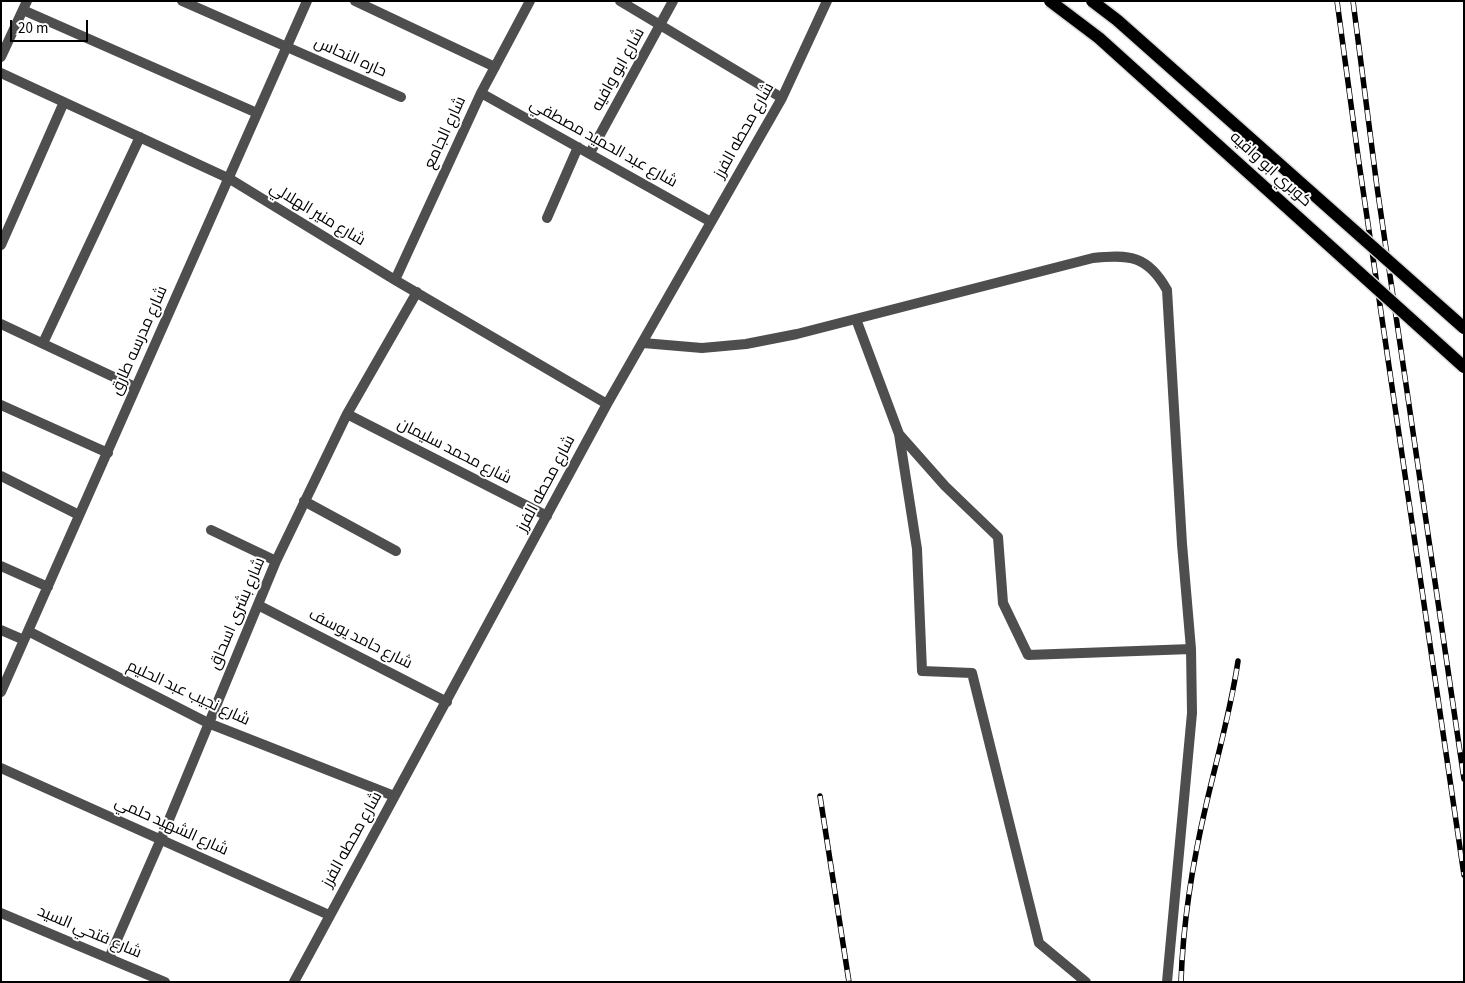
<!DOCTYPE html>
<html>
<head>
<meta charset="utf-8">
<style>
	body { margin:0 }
	#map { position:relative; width:1465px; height:983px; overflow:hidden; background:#fff; font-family:"Source Sans 3",sans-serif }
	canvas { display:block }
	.frame { position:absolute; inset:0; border:2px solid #000; pointer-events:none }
	.scale { position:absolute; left:10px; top:20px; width:78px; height:22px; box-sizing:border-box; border:2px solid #000; border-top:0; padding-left:6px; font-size:15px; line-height:18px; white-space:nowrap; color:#000; -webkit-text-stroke:4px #fff; paint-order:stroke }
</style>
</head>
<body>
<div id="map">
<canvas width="1465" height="983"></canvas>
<div class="frame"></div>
<div class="scale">20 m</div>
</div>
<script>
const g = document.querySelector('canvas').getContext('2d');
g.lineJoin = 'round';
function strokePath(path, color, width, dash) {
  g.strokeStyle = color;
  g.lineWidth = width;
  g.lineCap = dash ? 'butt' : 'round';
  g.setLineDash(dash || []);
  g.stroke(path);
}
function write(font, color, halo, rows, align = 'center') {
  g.font = font + ' "Source Sans 3",Cairo,sans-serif';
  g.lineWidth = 4;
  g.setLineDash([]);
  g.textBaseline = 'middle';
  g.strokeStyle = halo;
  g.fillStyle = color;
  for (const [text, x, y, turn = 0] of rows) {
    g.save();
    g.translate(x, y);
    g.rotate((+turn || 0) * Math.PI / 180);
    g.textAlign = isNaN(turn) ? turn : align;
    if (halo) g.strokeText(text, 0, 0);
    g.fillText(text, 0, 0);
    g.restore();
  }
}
strokePath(new Path2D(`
	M856,319L899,434L917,549L922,671L972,673L1039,943L1086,982
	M643,343L702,348L746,344L797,334L1093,258C1130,254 1148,256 1167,290L1182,544L1191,649L1192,713L1167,982
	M899,434L945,486L998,537L1003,603L1028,655L1191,649`), '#4e4e4e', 10);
strokePath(new Path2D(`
	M182,1L401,97
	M355,1L495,67
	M620,1L782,98
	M23,10L257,113
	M1,57L27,1
	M1,73L230,179L395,280L607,404
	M481,93L711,222
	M590,153L673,1
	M547,218L578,147
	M1,245L64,102
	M395,280L481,93L530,1
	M1,324L135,387
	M43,343L140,137
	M1,405L108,453
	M347,414L547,516
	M1,476L79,515
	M304,501L396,551
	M211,530L276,561
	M1,566L48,587
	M258,605L447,702
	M1,630L24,640
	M28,631L208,723L394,796
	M1,692L307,1
	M1,768L329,915
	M1,913L165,982
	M109,958L161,839L276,561L347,414L417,292
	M294,982L607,404L782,98L827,1`), '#4e4e4e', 10);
const rail = new Path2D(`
	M1337,1L1358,156L1464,875
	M1353,1L1377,187L1464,779
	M820,796L849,982
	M1181,982C1183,921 1193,860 1207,801C1218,754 1231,709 1238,661`);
strokePath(rail, '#000', 5.5);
strokePath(rail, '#fff', 4, [11]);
const primaryBridge = new Path2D(`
	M1050,1L1099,38L1464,367
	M1092,1L1117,20L1464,328`);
strokePath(primaryBridge, '#dbdbdb', 15, []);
strokePath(primaryBridge, '#000', 12);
write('16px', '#000', '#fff', [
	["حاره النحاس",350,58,24],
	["شارع ابو وافيه",619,70,-61],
	["شارع محطه الفرز",745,131,-61],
	["شارع الجامع",446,133,-65],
	["شارع عبد الحميد مصطفي",603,144,29],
	["كوبري ابو وافيه",1270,170,42],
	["شارع منير الهلالي",317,215,31],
	["شارع مدرسه طارق",140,341,-66],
	["شارع محمد سليمان",454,452,27],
	["شارع محطه الفرز",547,484,-62],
	["شارع بشرى اسحاق",238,614,-67],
	["شارع حامد يوسف",360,640,27],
	["شارع نجيب عبد الحليم",188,694,25],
	["شارع الشهيد حلمي",171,827,24],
	["شارع محطه الفرز",353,840,-61],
	["شارع فتحي السيد",89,933,23]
]);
</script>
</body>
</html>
